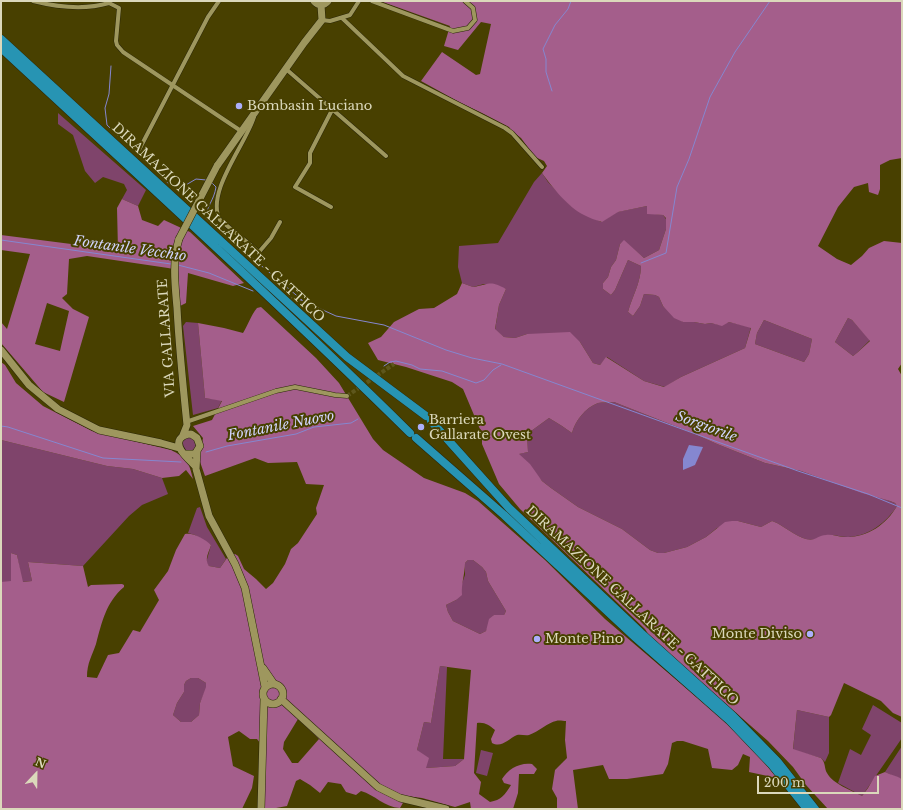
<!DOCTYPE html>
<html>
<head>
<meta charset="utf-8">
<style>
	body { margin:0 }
	#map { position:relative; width:903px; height:810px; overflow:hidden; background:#484000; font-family:"Libre Baskerville",serif }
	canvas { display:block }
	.frame { position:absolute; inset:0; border:2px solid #dbd8bb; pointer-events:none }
	.north { position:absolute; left:16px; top:754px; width:40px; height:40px; -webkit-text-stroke:3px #484000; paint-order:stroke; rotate:22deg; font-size:11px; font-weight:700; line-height:16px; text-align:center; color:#dbd8bb }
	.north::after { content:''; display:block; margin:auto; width:14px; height:18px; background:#dbd8bb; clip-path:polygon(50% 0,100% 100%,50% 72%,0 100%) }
	.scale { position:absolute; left:757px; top:776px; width:122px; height:18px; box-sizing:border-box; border:2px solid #dbd8bb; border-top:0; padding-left:5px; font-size:12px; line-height:14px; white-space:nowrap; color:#dbd8bb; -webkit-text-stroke:3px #484000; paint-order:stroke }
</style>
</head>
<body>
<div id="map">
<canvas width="903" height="810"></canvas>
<div class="frame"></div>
<div class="north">N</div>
<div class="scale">200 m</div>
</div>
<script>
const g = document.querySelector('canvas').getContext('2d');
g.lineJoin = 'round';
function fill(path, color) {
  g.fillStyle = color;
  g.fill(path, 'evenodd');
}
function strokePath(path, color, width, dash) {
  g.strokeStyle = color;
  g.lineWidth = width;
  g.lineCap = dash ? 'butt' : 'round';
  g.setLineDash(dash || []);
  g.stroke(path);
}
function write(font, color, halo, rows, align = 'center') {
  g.font = font + ' "Libre Baskerville",serif';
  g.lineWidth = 4;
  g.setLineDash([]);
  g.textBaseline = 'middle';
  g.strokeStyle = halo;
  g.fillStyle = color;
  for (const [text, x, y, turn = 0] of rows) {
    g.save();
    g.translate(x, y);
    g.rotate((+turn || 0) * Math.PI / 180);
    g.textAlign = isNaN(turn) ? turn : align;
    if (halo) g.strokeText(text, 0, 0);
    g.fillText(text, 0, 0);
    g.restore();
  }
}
fill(new Path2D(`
	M58,113L146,190L138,206L122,199L127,190L124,184L103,177L95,183L85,171L73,135L58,124Z
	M542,173L548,182L570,205L601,222L617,212L647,206V213L663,215L666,219V229L659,250L644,258L624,241L620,244L616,260L611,267L608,277L603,283V289L611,295L615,290L628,260L641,266C641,282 632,297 628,312L633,316L640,306L644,294L655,295L659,297L663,306L683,322H694L705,324L711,323L720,325L729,322L751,327L745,348L681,377L665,387L644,381L607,357L600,365L593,363L580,342L527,334L515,338L504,337L495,330L499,305L506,289L484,284L473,287L462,283L458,267L459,246L498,243L534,182Z
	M848,318L852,320L870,340L858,352L853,356L835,342Z
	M764,320L812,339L809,354L804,362L755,344L757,333Z
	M186,322L198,323L205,398L222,400L218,408L193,415L183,326Z
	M614,402L690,432L717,444L765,463L801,471L890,501L895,503L897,506C886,523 869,536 848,537C842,537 835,535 830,535C821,536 814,542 806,539C796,536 786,528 777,523L772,521L761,527L738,521L717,528L706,537L687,547L664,553H658L650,550L622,529L578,507L551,488L542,481L518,454L528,452L527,434L549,418L562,426L572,433C575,421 585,408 598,403C603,402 609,403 614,402Z
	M182 444a7 7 0 1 1 14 0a7 7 0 1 1-14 0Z
	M1,440L107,466L133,469L162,478L168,494L142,505L129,516L83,566L28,562L32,581L22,582L17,555L11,553V582H1Z
	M200,507L207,527L226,559L220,568L209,566L206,563L211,545L195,535L188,533L197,508Z
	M468,560H473L482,567L486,572L488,581L506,611L504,615H494L486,631L480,634L453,621L448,612L446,605L456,600L465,575V563Z
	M440,666L447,667L443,759H464L455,766L426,768L417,750L424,722L431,723Z
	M191,678H198L206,683L207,687L200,703L199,715L191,722H181L173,715L177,703L184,692V685L186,681Z
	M873,705L902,723V738L862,796L838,783L850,749L861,755L871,735L862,729Z
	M797,710L829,717V753L825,762L821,758L793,750Z
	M902,746V779L893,776L885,772Z
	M481,750L493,753L487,776L476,773Z`), '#7f446b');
fill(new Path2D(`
	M380,1H902V158L890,160L880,165V189L878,195L869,192L868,183L854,187L838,207L818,246L837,259L851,265L862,256L869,248L884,241L902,243V363L898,369L902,376V717L893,713L881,701L844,683L831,715L829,717L797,710L793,749L821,758C826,763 824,768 827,773C833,784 851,790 862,796L868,788L875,776L885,772C891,775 897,776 902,779V809H828L806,785L793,767L768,741L650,637L645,629L520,509L499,484L482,444V434L463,389L452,382L406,367L378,360L368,343L381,337L394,322L419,309L434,308L457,294L462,283L473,287C490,284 490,280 506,289L499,305L495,329L504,337L515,338L527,334L570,332L580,342L593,363L600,365L606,357L644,381L664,387L681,377L745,348L751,328L729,322L722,326L711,323L705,324L694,322H683L674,318L663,306L659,297L655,295L644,294L640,306L633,316L628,312C632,297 641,282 641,266L628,260L615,290L611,295L603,289V283L608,277L611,267L616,260L620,244L624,240L644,258L659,250L666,229V218L663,215L647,214V206L618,212L602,222C596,220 589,218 584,215C569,208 552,187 542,173L547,166L544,161L535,157L521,138L512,131L509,127L482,113L459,102L421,81L442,52L476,75L480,74L491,24L481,22L458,50L444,46L450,26ZM848,318L852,320L870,341L858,352L853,356L835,342ZM764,320L812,339L809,354L804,362L755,344L757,333ZM614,402L690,432L717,444L765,463L801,471L862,493L890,501L895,503L897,506C886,525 867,538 844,537C838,537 832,534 826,535C818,535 815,542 806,539C796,536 786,528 777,523L772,521L761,527L738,521H732L725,522L706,537L687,547L664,553H658L650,550L622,529L578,507L551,488L542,481L530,464L519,454L528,452L527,434L549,418L562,426L572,433C575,421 585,408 598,403C603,402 609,403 614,402Z
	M122,199L138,206L142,220L158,226L164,220L190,232L244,283L233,286L188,273L186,303L180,306L178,270L168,268L87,256L69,259L67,294L62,298L73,309L89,317L64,402L43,392L1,343V322L7,329L30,254L1,250V235L118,250L117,208ZM47,303L69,311L60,351L35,344Z
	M261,307L316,358L339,383L373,439L383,450L424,478L465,493L478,501L545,560L605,619L721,718L759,756L777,778L749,772L750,757L743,754L738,765L732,770L712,768L708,749L683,741H677L672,743L668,764L663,774L627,779H609L603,765L573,770L578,809H557V798L552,789L555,770L567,758L565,740L566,721C563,721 559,720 556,721C549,722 538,732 529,735C525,736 521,734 517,735C508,739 502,748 492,743L491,739L495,730C489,725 485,722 477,723L474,773L481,782L479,794L490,802C501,800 505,795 511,785L504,783L502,779C508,769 520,762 532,764L537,769L534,774H519L518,793L513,809H471L470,802L455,807L422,798L407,796L400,808C384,807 375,795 361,791L356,795L346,792L341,784L328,782L320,793L310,785L300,779L296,781L287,806L276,808L275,809H265L264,765L266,751L257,739H250L239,731L228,737L233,766L254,776L252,788L242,809H1V582L11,581V553L17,555L23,582L32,581L28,562L83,566L88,587L91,585L122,584L124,585V587C106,602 102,622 96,644C92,656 87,663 87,677L97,678L108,655L119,653L133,630L140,632L159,600L154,590L168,571L176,550L185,534C193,532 205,539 211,545C209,552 204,559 209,566L220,568L229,555L235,554L238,556L244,569L256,579L266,589L273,583L285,564L291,549L298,543L317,514L316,508L324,485L306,484L297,462L268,463L255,458L205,476L199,459L203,438L193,426L212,420L222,401L205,398L198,323L224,328L243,333C248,325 251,315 257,308ZM468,560H473L482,567L486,572L488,581L506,611L504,615H494L489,619L486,631L480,634L453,621L448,612L446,605L456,600L462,595C461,584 465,574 465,563ZM440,666L471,670L464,759L455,766L426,768L429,758L417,750L424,722L431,723ZM191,678H198L206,683V687L200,703L199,715L191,722H181L173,715L177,703L184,692V685L186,681ZM298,719L319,739L298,763H292L283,749L284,742Z
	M1,362L5,365L16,383L43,406L92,431L171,450C187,458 189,462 193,479L186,470L179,476L162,478L133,469L107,466L1,440Z`), '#a45e8b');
fill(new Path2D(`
	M689,445L703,447L695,465L683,470V459Z`), '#8587d0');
strokePath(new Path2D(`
	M111,66L109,94L105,108L107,125L170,185L179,189L196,179L206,180
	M552,91L546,72V59L543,49L555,25L568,9L571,1
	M212,183L216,187C214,201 206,206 206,219L302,300
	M1,240L171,264
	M641,263L666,253L677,187L689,159L710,97L735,52L770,1
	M178,265L209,273L253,291
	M292,298L301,300L336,316L384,325L446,350L472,358L502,364L798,471L868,494L902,508
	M384,366L390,362L396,361L412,365L420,369L442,371L476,383L484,380L493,370L501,365
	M1,426L8,427L103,458L181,462
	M206,452L227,446L296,434L314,427L351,423L358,419`), '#8587d0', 1);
strokePath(new Path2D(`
	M347,396L394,364`), '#5e571c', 4, [4, 2]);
const street = new Path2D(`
	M33,1C57,7 85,10 109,3
	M372,1L453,31L468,28L475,20L473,8L465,1
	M109,3L119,8L116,41L117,45L123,52L241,131
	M342,18L403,76L505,128L512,133L542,167
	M322,20L330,21L350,15L359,1
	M286,69L386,156
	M254,117C246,144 205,193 220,220L259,252L271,238L280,222
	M139,150L208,17L219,1
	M331,207L295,187L310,163V153L332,110
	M186,422L276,391L295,387L335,395L347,396`);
const secondary = new Path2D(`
	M314,1C318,6 324,6 328,1
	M217,166L304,43L322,20L321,5
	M179,239C172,261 175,285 177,308C179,347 183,386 187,425L183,435
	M1,350L29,385L58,409L99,430L161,443L179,448
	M197,452L196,469L209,516L235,564L245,588L265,687
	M185,454H195L200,446L197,438L191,434C187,434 183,435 180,439C174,448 190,460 196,467
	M263,668L274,684
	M263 694a10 10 0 1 1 20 0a10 10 0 1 1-20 0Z
	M281,699L378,787L400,798L446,809
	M261,809L264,699`);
const highway = new Path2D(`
	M1,39L347,357L426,416
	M1,48C138,175 277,302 410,433
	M431,421L509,508L641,633L733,716L777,761L815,809
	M416,438L504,515L636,638L729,720L772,765L807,809`);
strokePath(street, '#2b2708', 5);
strokePath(secondary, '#2b2708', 8);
strokePath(highway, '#2b2708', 9);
strokePath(street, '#9e975e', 4);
strokePath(secondary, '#9e975e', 7);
strokePath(highway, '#2794b3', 8);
const secondaryBridge = new Path2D(`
	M179,239L217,166`);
strokePath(secondaryBridge, '#2b2708', 8, []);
strokePath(secondaryBridge, '#9e975e', 7);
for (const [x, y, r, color] of [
	[239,106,4,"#acaffb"],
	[421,427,4,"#acaffb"],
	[810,634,4,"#acaffb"],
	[537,639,4,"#acaffb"]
]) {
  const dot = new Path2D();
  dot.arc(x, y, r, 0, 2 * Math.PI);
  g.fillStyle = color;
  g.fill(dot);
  strokePath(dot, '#484000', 1.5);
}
write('13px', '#dbd8bb', '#484000', [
	["Bombasin Luciano",247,106],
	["Barriera",429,420],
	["Gallarate Ovest",429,435],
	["Monte Diviso",802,634,"right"],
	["Monte Pino",545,639]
], 'left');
write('13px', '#dbd8bb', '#484000', [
	["DIRAMAZIONE GALLARATE - GATTICO",218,223,43],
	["VIA GALLARATE",167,338,-94],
	["DIRAMAZIONE GALLARATE - GATTICO",632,606,43]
]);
write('italic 14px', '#d1d4fc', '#484000', [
	["Fontanile Vecchio",130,249,8],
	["Fontanile Nuovo",281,426,-11],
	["Sorgiorile",706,427,20]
]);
</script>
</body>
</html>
